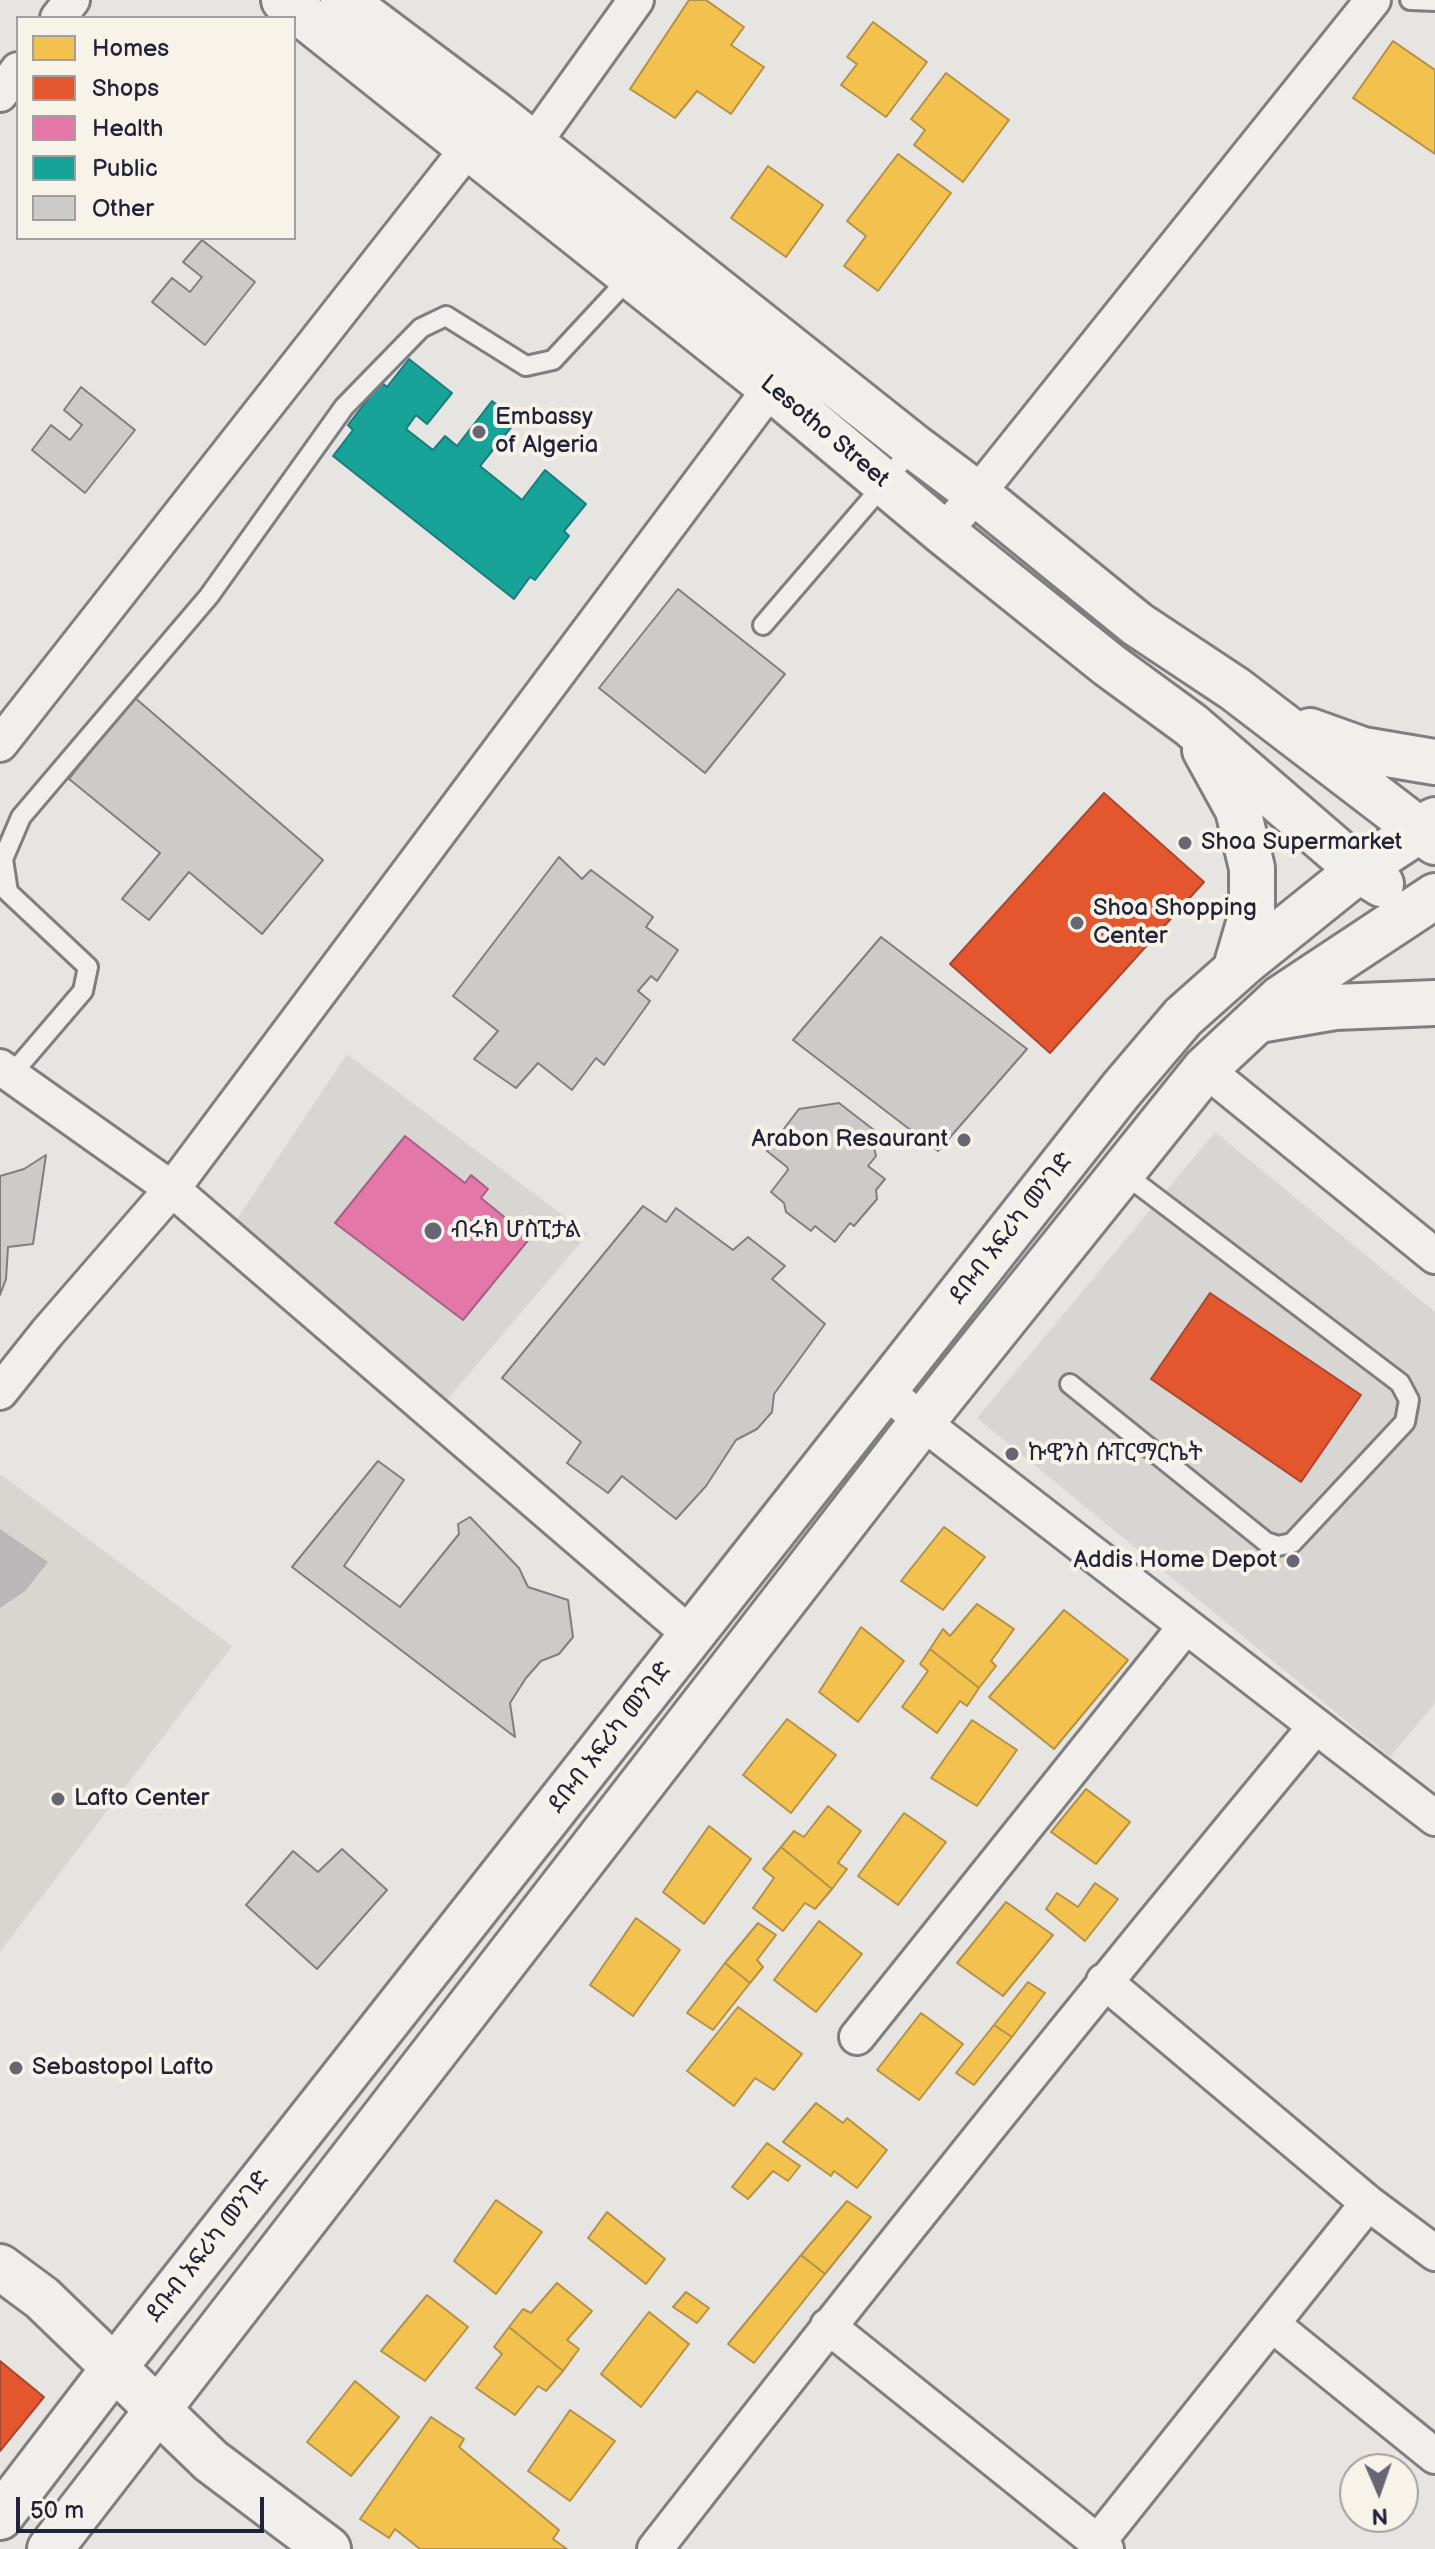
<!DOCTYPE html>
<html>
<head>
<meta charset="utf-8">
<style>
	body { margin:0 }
	#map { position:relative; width:1435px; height:2549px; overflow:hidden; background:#e7e5e1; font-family:"Balsamiq Sans",sans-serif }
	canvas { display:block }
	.legend { position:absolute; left:16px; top:16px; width:280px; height:224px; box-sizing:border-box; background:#f7f3e8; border:2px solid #a29fa3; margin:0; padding:10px 14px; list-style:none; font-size:24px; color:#22223b }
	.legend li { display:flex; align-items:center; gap:16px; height:40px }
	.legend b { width:40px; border:2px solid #a29fa3 }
	.north { position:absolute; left:1339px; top:2453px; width:80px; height:80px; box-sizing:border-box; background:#f7f3e8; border:2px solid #a29fa3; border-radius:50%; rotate:178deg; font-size:22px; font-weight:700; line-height:32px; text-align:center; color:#22223b }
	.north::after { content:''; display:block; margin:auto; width:28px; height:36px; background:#676675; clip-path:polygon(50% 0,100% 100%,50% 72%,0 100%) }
	.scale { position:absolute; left:16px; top:2497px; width:248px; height:36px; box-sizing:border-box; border:4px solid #22223b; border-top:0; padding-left:10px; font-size:24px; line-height:28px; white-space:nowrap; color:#22223b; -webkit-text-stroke:6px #f7f3e8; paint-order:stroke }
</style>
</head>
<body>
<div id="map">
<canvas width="1435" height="2549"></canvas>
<ul class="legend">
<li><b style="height:22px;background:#f2c14e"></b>Homes</li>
<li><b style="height:22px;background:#e4572e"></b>Shops</li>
<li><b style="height:22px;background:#e377a8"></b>Health</li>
<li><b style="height:22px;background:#17a398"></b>Public</li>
<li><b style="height:22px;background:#cdcbc9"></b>Other</li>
</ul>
<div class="north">N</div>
<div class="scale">50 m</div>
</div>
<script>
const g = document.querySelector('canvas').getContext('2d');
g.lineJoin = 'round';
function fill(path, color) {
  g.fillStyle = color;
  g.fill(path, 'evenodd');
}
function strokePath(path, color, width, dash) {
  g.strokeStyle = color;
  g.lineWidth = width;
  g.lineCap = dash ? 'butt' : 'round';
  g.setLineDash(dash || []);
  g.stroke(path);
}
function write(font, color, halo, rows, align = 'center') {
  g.font = font + ' "Balsamiq Sans","Noto Sans Ethiopic",sans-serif';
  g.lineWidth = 8;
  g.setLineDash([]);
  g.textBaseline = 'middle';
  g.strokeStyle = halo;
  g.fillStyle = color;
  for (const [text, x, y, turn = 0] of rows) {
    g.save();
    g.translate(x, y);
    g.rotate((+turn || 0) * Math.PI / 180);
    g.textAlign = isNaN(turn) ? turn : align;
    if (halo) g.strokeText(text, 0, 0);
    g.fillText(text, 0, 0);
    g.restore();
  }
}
fill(new Path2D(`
	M347,1054L588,1234L446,1401L233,1225Z
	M1215,1132L1435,1312V1703L1390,1757L977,1418Z`), '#d8d6d3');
fill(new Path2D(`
	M0,1474L232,1646L0,1952Z`), '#d9d6d2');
fill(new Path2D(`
	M0,1529L48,1562L25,1591L0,1608Z`), '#bab7b8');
const homes = new Path2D(`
	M689,0H706L744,27L731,45L764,67L731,114L697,91L675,118L630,89Z
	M873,22L927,62L886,117L841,85L857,64L847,57Z
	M1393,41L1435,70V154L1353,98Z
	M946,73L1009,120L963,182L914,145L925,130L911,119Z
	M898,154L951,193L878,291L844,266L866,236L847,221Z
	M768,166L823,205L786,257L731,218Z
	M944,1527L985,1557L943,1610L901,1581Z
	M977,1604L1014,1629L991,1661L996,1666L979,1688L930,1649L943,1629L950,1636Z
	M1064,1610L1128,1660L1054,1749L989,1697Z
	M861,1627L904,1661L858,1722L819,1692Z
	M930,1649L979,1688L967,1706L960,1701L937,1733L902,1707L928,1671L920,1664Z
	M787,1719L836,1755L791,1813L743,1775Z
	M972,1720L1017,1750L977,1806L931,1778Z
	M1086,1789L1130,1822L1096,1864L1051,1832Z
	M828,1806L861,1831L838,1863L847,1869L832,1889L781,1847L794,1831L804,1837Z
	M904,1813L946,1842L898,1905L858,1876Z
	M709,1826L751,1859L704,1924L663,1892Z
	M781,1847L832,1889L815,1909L805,1903L783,1931L753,1908L774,1878L763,1869Z
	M1095,1883L1118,1899L1085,1941L1046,1909L1057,1893L1078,1907Z
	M1006,1902L1053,1935L1003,1996L957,1963Z
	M636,1918L680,1950L633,2016L590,1985Z
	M819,1921L862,1954L816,2012L774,1980Z
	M758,1923L776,1935L757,1960L763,1967L750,1983L725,1963Z
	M725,1963L750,1983L713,2030L687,2013Z
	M1028,1982L1045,1993L1012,2037L994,2025Z
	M738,2007L802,2054L774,2090L755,2078L734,2106L687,2071Z
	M921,2013L963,2044L919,2100L877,2070Z
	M994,2025L1012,2037L974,2085L956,2073Z
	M816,2103L843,2123L847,2118L887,2150L857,2188L834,2171L831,2176L783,2142Z
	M767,2143L800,2166L788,2181L773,2171L748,2199L732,2187Z
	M496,2200L542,2232L496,2294L454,2261Z
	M847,2201L871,2217L825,2274L801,2255Z
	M607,2212L665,2259L646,2284L588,2238Z
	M801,2255L825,2274L754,2363L728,2344Z
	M557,2283L592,2311L567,2340L579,2349L563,2371L509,2327L523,2309L531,2313Z
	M686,2292L709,2308L697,2323L673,2307Z
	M427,2295L468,2327L425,2381L381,2351Z
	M649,2312L689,2344L641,2407L601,2374Z
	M509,2327L563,2371L546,2391L538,2386L515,2415L476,2388L502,2354L494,2347Z
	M355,2381L399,2417L351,2476L307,2442Z
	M570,2410L615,2441L570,2501L528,2471Z
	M431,2417L464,2439L459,2447L559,2530L553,2539L567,2549H420L395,2529L389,2538L360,2519Z`);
fill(homes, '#f2c14e');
strokePath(homes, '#b49148', 2);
const shops = new Path2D(`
	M1104,793L1204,882L1050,1053L950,964Z
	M1210,1293L1361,1395L1301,1482L1151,1379Z
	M0,2361L44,2397L0,2451Z`);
fill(shops, '#e4572e');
strokePath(shops, '#aa4732', 2);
const health = new Path2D(`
	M405,1136L465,1183L471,1175L488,1189L481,1198L530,1238L463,1320L335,1223Z`);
fill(health, '#e377a8');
strokePath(health, '#a95e87', 2);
const public = new Path2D(`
	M409,359L452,393L427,424L416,415L406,429L433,450L445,436L457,446L492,401L517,420L480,466L522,500L545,470L586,504L564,531L569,536L535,580L530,577L514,599L333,456L353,430L348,425L381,382L387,387Z`);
fill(public, '#17a398');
strokePath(public, '#1a7c7c', 2);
const building = new Path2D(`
	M202,240L255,282L205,345L152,302L172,278L190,292L202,277L183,262Z
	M81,387L135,430L85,493L32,450L51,425L70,440L82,425L64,410Z
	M678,589L785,674L705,773L599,688Z
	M134,697L323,860L262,934L189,872L149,920L122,899L160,853L69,779Z
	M559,857L582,879L591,870L653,917L646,927L678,950L657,981L651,976L638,991L650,1001L604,1065L596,1058L572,1090L538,1063L516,1088L474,1059L498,1031L453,996Z
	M881,937L1027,1049L938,1151L793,1040Z
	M839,1103L883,1137L874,1148L876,1156L868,1166L885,1179L876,1190L877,1199L854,1226L850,1223L835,1242L815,1226L811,1231L786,1212L784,1203L771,1192L788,1170L787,1167L767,1151L799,1109Z
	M46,1155L33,1244L8,1247L6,1279L0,1295V1176L24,1169Z
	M643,1206L666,1222L676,1208L733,1250L748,1237L785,1266L772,1279L825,1324L774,1394L772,1412L757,1429L736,1440L706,1486L676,1519L622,1476L608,1493L567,1463L581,1442L502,1378Z
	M378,1461L404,1480L344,1566L400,1607L459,1534L458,1524L470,1517L519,1568L528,1587L568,1600L573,1637L559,1654L541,1661L526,1678L510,1703L515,1737L292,1567Z
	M342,1849L387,1890L317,1969L246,1905L293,1851L318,1872Z`);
fill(building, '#cdcbc9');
strokePath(building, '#7f7e81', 2);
const service = new Path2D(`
	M1410,0L1435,1
	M763,625L885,483L913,446
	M11,1075L83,991L88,967L8,892L3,859L21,817L209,596L344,407L421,328L446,316L526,366L553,360L631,276
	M1070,1384L1266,1542L1278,1546L1292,1543L1405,1422L1409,1400L1400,1383L1122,1172`);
const minor = new Path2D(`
	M58,18L72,0
	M0,94L18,70
	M520,162L636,0
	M943,532L977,494L1373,0
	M0,744L484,128
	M0,1067L172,1189L692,1636
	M1205,1069L1435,1256
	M886,1390L922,1422L1435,1818
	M0,1392L47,1333L172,1189L785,369
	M1104,1981L1368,2203L1435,2253
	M857,2037L1186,1626
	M1273,2325L1435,2456
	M828,2326L1106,2549
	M1097,2543L1368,2203
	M655,2549C871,2271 1091,1997 1316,1726`);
const tertiary = new Path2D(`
	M0,2267L42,2298L211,2461L328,2549`);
const primary = new Path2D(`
	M284,0L770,387L943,532L1109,665L1191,725L1359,870L1381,884
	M343,0L495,114L913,446L977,494L1137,624L1235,689L1435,842
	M1310,731L1363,750L1435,762
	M1205,750L1238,810L1252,868V913L1235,971
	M1259,1020L1335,1007L1435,1003
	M0,2517L114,2368L1121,1090L1183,1017L1246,961L1359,870L1435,820
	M50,2549L922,1422L1205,1069L1281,998L1435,896`);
strokePath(service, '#7f7e81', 24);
strokePath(minor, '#7f7e81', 40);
strokePath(tertiary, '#7f7e81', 50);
strokePath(primary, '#7f7e81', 50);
strokePath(service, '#f0efeb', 18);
strokePath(minor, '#f0efeb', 34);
strokePath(tertiary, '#f0efeb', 44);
strokePath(primary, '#f0efeb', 44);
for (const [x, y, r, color] of [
	[479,432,8,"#676675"],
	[1185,843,8,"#676675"],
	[1077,923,8,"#676675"],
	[964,1140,8,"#676675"],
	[433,1231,10,"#676675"],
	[1012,1454,8,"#676675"],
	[1293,1561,8,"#676675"],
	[58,1799,8,"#676675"],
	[16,2068,8,"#676675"]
]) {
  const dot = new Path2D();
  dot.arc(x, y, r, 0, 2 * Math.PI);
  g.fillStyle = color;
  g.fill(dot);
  strokePath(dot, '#f7f3e8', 3);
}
write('24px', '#22223b', '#f7f3e8', [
	["Embassy",495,418],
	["of Algeria",495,446],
	["Shoa Supermarket",1201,843],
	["Shoa Shopping",1093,909],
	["Center",1093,937],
	["Arabon Resaurant",948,1140,"right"],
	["ብሩክ ሆስፒታል",451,1231],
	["ኩዊንስ ሱፐርማርኬት",1028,1454],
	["Addis Home Depot",1277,1561,"right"],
	["Lafto Center",74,1799],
	["Sebastopol Lafto",32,2068]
], 'left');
write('24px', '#22223b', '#f7f3e8', [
	["Lesotho Street",824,432,40],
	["ደቡብ አፍሪካ መንገድ",1012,1229,-52],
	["ደቡብ አፍሪካ መንገድ",611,1738,-52],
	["ደቡብ አፍሪካ መንገድ",209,2247,-52]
]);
</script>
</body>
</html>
